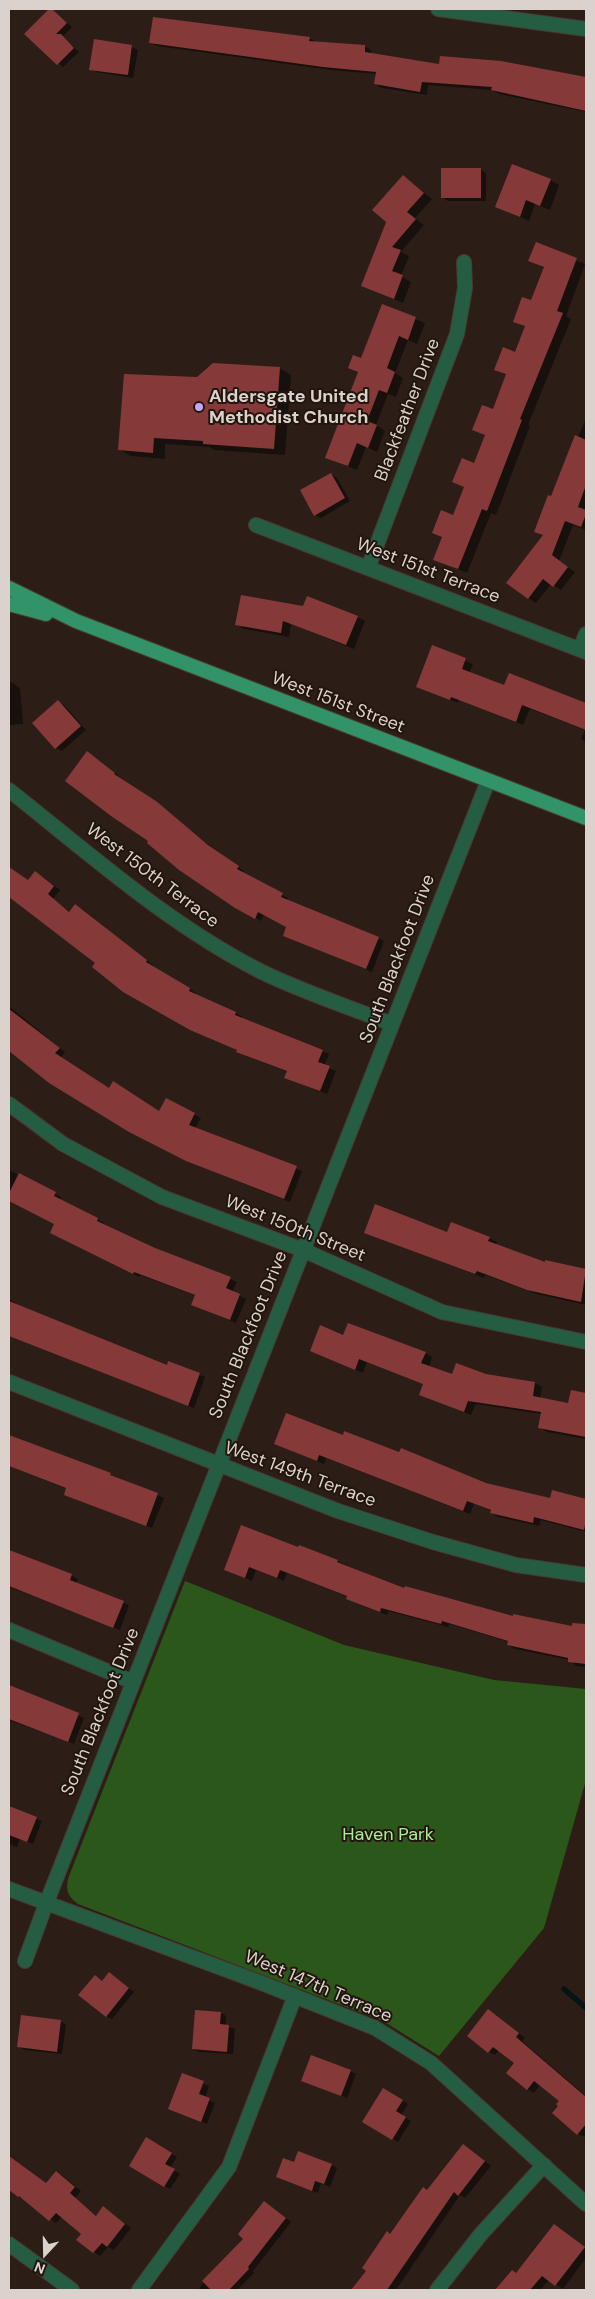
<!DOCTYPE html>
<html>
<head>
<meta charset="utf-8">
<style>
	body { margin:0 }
	#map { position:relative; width:595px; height:2299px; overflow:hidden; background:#2c1e17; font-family:"DM Sans",sans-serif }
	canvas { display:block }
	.frame { position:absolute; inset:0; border:10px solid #dbd2cd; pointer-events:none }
	.north { position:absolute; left:20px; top:2229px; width:50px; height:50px; -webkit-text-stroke:4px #22150e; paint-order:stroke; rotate:201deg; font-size:14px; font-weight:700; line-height:20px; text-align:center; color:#dbd2cd }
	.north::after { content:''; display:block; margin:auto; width:18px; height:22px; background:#dbd2cd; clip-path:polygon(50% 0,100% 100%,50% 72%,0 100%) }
</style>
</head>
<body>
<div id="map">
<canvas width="595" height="2299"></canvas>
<div class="frame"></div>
<div class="north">N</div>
</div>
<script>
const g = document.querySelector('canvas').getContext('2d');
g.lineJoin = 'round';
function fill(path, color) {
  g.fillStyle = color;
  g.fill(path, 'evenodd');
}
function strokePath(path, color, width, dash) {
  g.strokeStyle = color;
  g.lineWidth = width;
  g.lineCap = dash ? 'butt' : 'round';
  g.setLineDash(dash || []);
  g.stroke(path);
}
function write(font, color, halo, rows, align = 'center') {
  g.font = font + ' "DM Sans",sans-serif';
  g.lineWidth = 4;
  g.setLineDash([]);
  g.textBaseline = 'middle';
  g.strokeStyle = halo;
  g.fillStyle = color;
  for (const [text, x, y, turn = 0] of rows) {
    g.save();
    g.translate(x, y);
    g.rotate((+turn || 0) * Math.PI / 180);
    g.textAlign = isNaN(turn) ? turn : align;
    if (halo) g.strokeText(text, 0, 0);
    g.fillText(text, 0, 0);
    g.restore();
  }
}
fill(new Path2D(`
	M185,1581L344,1645L494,1680L586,1689V1780L544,1928L439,2056L383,2021L78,1904C67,1896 65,1889 69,1876Z`), '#2b571a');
fill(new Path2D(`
	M51,9L72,27L62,37L79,52L63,67L26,34Z
	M309,38L316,42L365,47L371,50V54L440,65L500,63L586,78V112L499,94L492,90L428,85L427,95L382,88L375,84L377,74L331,70L157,46L150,43Z
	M132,47L138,50L133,78L96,72L91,69Z
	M480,169L486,173V201H448L443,198Z
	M403,176L432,199L415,218L424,225L401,252L409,256L401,276L411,282L403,303L362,285Z
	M550,180L559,185L550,210L535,204L529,221L497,207Z
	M537,244L585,264L566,316L571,319L528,425L530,426L496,515L491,513L467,573L435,559L443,538L433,532L454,517L465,487L454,481L475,465L486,436L474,429L494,411L507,375L496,369L516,353L526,327L514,321L531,302L545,268L530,261Z
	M383,305L425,323L417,344L408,340L395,373L403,378L396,397L388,394L376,425L385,431L377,452L366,447L357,470L326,457L359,373L350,368L362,360Z
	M279,368L291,375L285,455L215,450L209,447L165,444V459L131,456L120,450L197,378Z
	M586,419V530L573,525L559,561L575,572L561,590L551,584L536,603L528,598L544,536L535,531Z
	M331,474L337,478L350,501L321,518L315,515Z
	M242,596L357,617L365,621L354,649L291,624L289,637L244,629L237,624Z
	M433,647L473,664L469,673L505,687L581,702L586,705V742L581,739L585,730L530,709L523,725L459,700L458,703L418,686Z
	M11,682L20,688L23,724L9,725V683Z
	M58,702L64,705L86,730L62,751L56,748Z
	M94,756L120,777L119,778L244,871L242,873L288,898L287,900L384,941L372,972L290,938L288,927L264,914L261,921L235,907L150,841Z
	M9,868L29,881L42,876L60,890L53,899L70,912L75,905L82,909L153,965L152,967L196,993L195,995L236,1013L242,1017L241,1019L329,1054L324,1066L336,1071L327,1094L293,1081L288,1072L244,1055L97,963L9,895Z
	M9,1006L65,1052L61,1058L109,1089L159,1112L166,1099L201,1118L195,1128L302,1171L290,1202L194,1164L136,1135L50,1082L9,1050Z
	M9,1170L61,1197L60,1200L104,1223L102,1225L155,1249L237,1282L232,1292L246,1299L236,1323L192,1305L196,1296L140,1275L139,1277L58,1236L56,1224L9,1200Z
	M366,1232L448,1233L489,1238L497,1242L496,1245L546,1264V1261L586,1270V1305L537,1294L485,1275L484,1278Z
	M9,1299L16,1303L15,1305L167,1367L169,1363L205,1377L194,1408L9,1333Z
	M344,1336L425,1353L432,1357L429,1367L452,1376L486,1375L535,1383L542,1387L540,1399L569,1405L572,1391L586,1394V1439L547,1432L539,1427L542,1414L476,1404L471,1415L420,1394L424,1384L367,1362L363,1373L311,1351Z
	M9,1435L164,1498L152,1528L71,1497L67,1489L9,1466Z
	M344,1436L486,1484L551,1499L553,1491L586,1500V1532L541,1520L539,1526L498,1517L492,1513V1511L474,1504L470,1514L326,1458L324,1464L275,1444Z
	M298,1549L337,1561L405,1590L514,1618L573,1628V1624L586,1625V1667L576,1666L570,1660L515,1649L508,1645L509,1642L449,1624L448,1627L388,1611L387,1615L355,1602L348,1597L287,1573L284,1581L256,1570L252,1581L225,1569Z
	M9,1552L71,1575L78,1579L76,1584L129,1605L120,1630L9,1587Z
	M9,1687L84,1718L74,1744L9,1720Z
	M9,1807L42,1821L33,1844L20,1839L17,1847L9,1844Z
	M110,1973L134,1992L112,2019L106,2016L95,1977L103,1982Z
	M221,2013L226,2016V2026L235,2029L233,2054L199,2052L193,2049Z
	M495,2014L525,2038L522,2041L586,2096L585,2137L578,2134L560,2106V2101L540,2085L534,2093L527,2089L516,2063L499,2050L495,2055L489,2052Z
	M60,2021L66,2025L62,2054L24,2050L19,2046Z
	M350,2071L356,2074L347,2098L308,2083Z
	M183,2075L209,2086L205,2098L215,2103L207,2124L170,2109Z
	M384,2090L408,2104L401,2115L411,2121L398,2142L364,2122Z
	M146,2139L177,2157L170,2168L180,2174L170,2189L130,2165Z
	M469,2149L491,2166L465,2198L460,2195L396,2290H353L391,2235L428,2191Z
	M9,2156L47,2184L57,2172L63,2176L81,2191L75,2198L97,2216L103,2208L131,2228L114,2250L108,2247L100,2256L94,2252L78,2240L83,2234L62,2216L56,2223L9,2189Z
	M295,2164L332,2165L337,2168L330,2187L321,2183L318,2193L283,2180Z
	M270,2206L291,2222L253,2271L254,2273L237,2290H198L204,2281L245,2238Z
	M561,2229L586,2249V2258L563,2289L549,2280L540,2290H497L513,2271L517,2274Z`), '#0007');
strokePath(new Path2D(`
	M564,1989L586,2008`), '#061417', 5.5);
fill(new Path2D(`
	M49,9H52L67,23L56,34H61L74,48L57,65L24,34Z
	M153,17L310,37L309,41L365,45V52L439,64L440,56L501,61L586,77V111L491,90L492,87L422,82L420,92L374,84L376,72L323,67L149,43Z
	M94,39L132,45L128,75L89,70Z
	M512,164L551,179L540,206L526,200L520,217L495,207Z
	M441,168H481V198H441Z
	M403,175L424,193L407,212L416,219L392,247L401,250L392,271L403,275L394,299L361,286L386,222L372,210Z
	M536,242L577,258L557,311L563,313L520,419L522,420L487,511L482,509L458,569L433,560L442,537L432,533L441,510L453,515L464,487L452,482L462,458L474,463L485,435L472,430L482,405L493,409L506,374L494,370L503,347L515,352L525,326L513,322L522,297L531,300L544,267L528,261Z
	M382,304L416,317L408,340L399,336L387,368L395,372L387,393L379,390L367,421L377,425L368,448L357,443L348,466L325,458L358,372L348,368L353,355L361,358Z
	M213,363L280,367L274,449L203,444V441L154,438L153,453L118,450L124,374L197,377Z
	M575,435L586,440V485L578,507L586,510V514L581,527L565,521L552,555L568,567L553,587L543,579L528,599L506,583L543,535L534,532L548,495L551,496Z
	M331,473L345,498L314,516L300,490Z
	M241,595L303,606L307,596L358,616L346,645L283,621L281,633L235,625Z
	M432,645L466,658L462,669L504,685L509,673L586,703V730L522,705L516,722L451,697L450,700L416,687Z
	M58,700L81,726L55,749L32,723Z
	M87,751L115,773L114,774L156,801L208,845L239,866L237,869L283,893L281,897L379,937L366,969L283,936L286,927L258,912L255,919L235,908L179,870L147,843L148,841L111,816L65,781Z
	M9,867L28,880L35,871L54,886L48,894L69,912L75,904L147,960L146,962L190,988L189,991L236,1012L235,1015L323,1050L318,1062L330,1066L320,1091L284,1078L287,1071L236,1052L237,1050L190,1030L123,992L92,967L95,963L9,897Z
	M9,1009L60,1048L55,1053L109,1088L113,1081L159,1111L166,1098L195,1113L189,1125L297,1166L284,1199L186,1161L129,1132L49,1083L9,1051Z
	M19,1173L56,1192L54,1196L98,1218L97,1221L155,1248L231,1277L226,1288L240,1294L230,1320L191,1305L195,1295L134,1272L133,1274L50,1233L54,1224L9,1201V1193Z
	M375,1204L447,1232L451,1222L490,1237L488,1241L545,1262V1260L586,1269L581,1302L527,1290L477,1271L475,1274L364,1233Z
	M9,1301L167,1365L168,1361L200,1373L188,1406L9,1336Z
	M348,1323L426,1352L421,1363L452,1374L456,1363L486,1374L535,1382L533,1396L568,1403L571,1390L586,1393V1437L538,1428L541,1412L468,1401L464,1412L419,1395L423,1384L359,1359L355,1370L310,1351L320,1325L343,1335Z
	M286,1413L343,1435L344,1431L399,1452L401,1448L486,1483L550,1498L552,1490L586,1499V1520L584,1530L534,1517L533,1523L490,1513L491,1510L467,1501L463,1511L319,1455L317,1461L274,1444Z
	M9,1435L111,1473L110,1475L158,1493L146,1526L64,1495L66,1488L9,1466Z
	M241,1525L298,1547L299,1545L338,1560L337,1562L404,1588L405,1586L513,1616V1614L572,1626V1623L586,1624V1664L568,1662V1658L507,1645L508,1641L442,1621L441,1624L381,1608L380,1612L346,1599L347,1596L280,1570L277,1578L249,1567L245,1578L224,1570Z
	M9,1550L72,1574L70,1580L124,1601L113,1628L9,1586Z
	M9,1685L79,1713L68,1742L9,1719Z
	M9,1806L37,1817L27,1842L9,1835Z
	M109,1972L129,1988L106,2017L78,1995L95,1975L102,1981Z
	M488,2009L519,2033L516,2037L586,2097V2124L577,2135L552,2113L558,2106L556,2104L559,2101L534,2081L527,2090L506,2073L514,2063L493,2047L488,2053L467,2036Z
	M195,2010L221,2012L220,2024L229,2025L227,2052L192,2049Z
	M21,2015L61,2020L57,2052L17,2047Z
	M311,2055L351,2070L341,2096L301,2081Z
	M182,2073L204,2081L199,2094L210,2098L201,2122L168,2109Z
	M383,2088L403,2100L396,2111L406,2117L392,2140L362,2122Z
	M146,2137L172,2153L165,2164L175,2169L164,2187L129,2166Z
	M463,2144L485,2161L458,2196L454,2192L387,2290H351L366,2271L362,2268L387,2231L390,2234L423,2187L427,2190Z
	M298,2151L332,2164L324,2184L315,2181L312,2191L276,2177L283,2158L294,2162Z
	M9,2156L46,2183L56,2171L75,2187L70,2193L96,2216L103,2206L125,2224L107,2247L102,2243L93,2253L76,2240L81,2234L56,2213L49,2221L19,2196L18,2197L9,2190Z
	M264,2201L286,2218L248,2267L249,2269L229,2290H211L202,2281L243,2239L238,2234Z
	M554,2224L585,2247L555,2286L542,2276L530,2290H495L512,2270L516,2273Z`), '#853a39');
const minor = new Path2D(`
	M438,9L586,29
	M256,525L586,652
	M368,568L457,334L465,288L464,262
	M580,649L586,634
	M9,790C90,854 169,925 262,972C303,992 349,1007 392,1024
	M9,1104L63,1144L162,1197L303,1250L442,1312L586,1342
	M9,1382L338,1511L433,1542L516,1565L586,1575
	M9,1630L133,1682
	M25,1961L46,1904L488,781
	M9,2244L72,2290
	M139,2290L229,2167L295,1996
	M437,2290L481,2234L544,2165`);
const tertiary = new Path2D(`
	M9,1889L259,1982L375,2028L431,2063L586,2204`);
const primary = new Path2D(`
	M9,588L76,621L586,818
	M9,604L46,614`);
strokePath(minor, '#483b34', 16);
strokePath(tertiary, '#483b34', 16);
strokePath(primary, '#483b34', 16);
strokePath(minor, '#255d43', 14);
strokePath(tertiary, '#255d43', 14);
strokePath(primary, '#329369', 14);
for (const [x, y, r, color] of [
	[199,407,5,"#c4a7f1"]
]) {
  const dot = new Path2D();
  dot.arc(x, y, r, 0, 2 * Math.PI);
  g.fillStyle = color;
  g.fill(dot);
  strokePath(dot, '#22150e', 2);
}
write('bold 18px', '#dbd2cd', '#22150e', [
	["Aldersgate United",209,397],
	["Methodist Church",209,418]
], 'left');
write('18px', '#dbd2cd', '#22150e', [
	["Blackfeather Drive",408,410,-69],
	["West 151st Terrace",428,571,21],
	["West 151st Street",338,703,21],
	["West 150th Terrace",152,876,37],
	["South Blackfoot Drive",398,959,-69],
	["West 150th Street",295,1229,22],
	["South Blackfoot Drive",249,1335,-68],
	["West 149th Terrace",300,1475,20],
	["South Blackfoot Drive",101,1712,-68],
	["West 147th Terrace",318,1987,23]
]);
write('18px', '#acee96', '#22150e', [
	["Haven Park",388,1835]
]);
</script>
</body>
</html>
